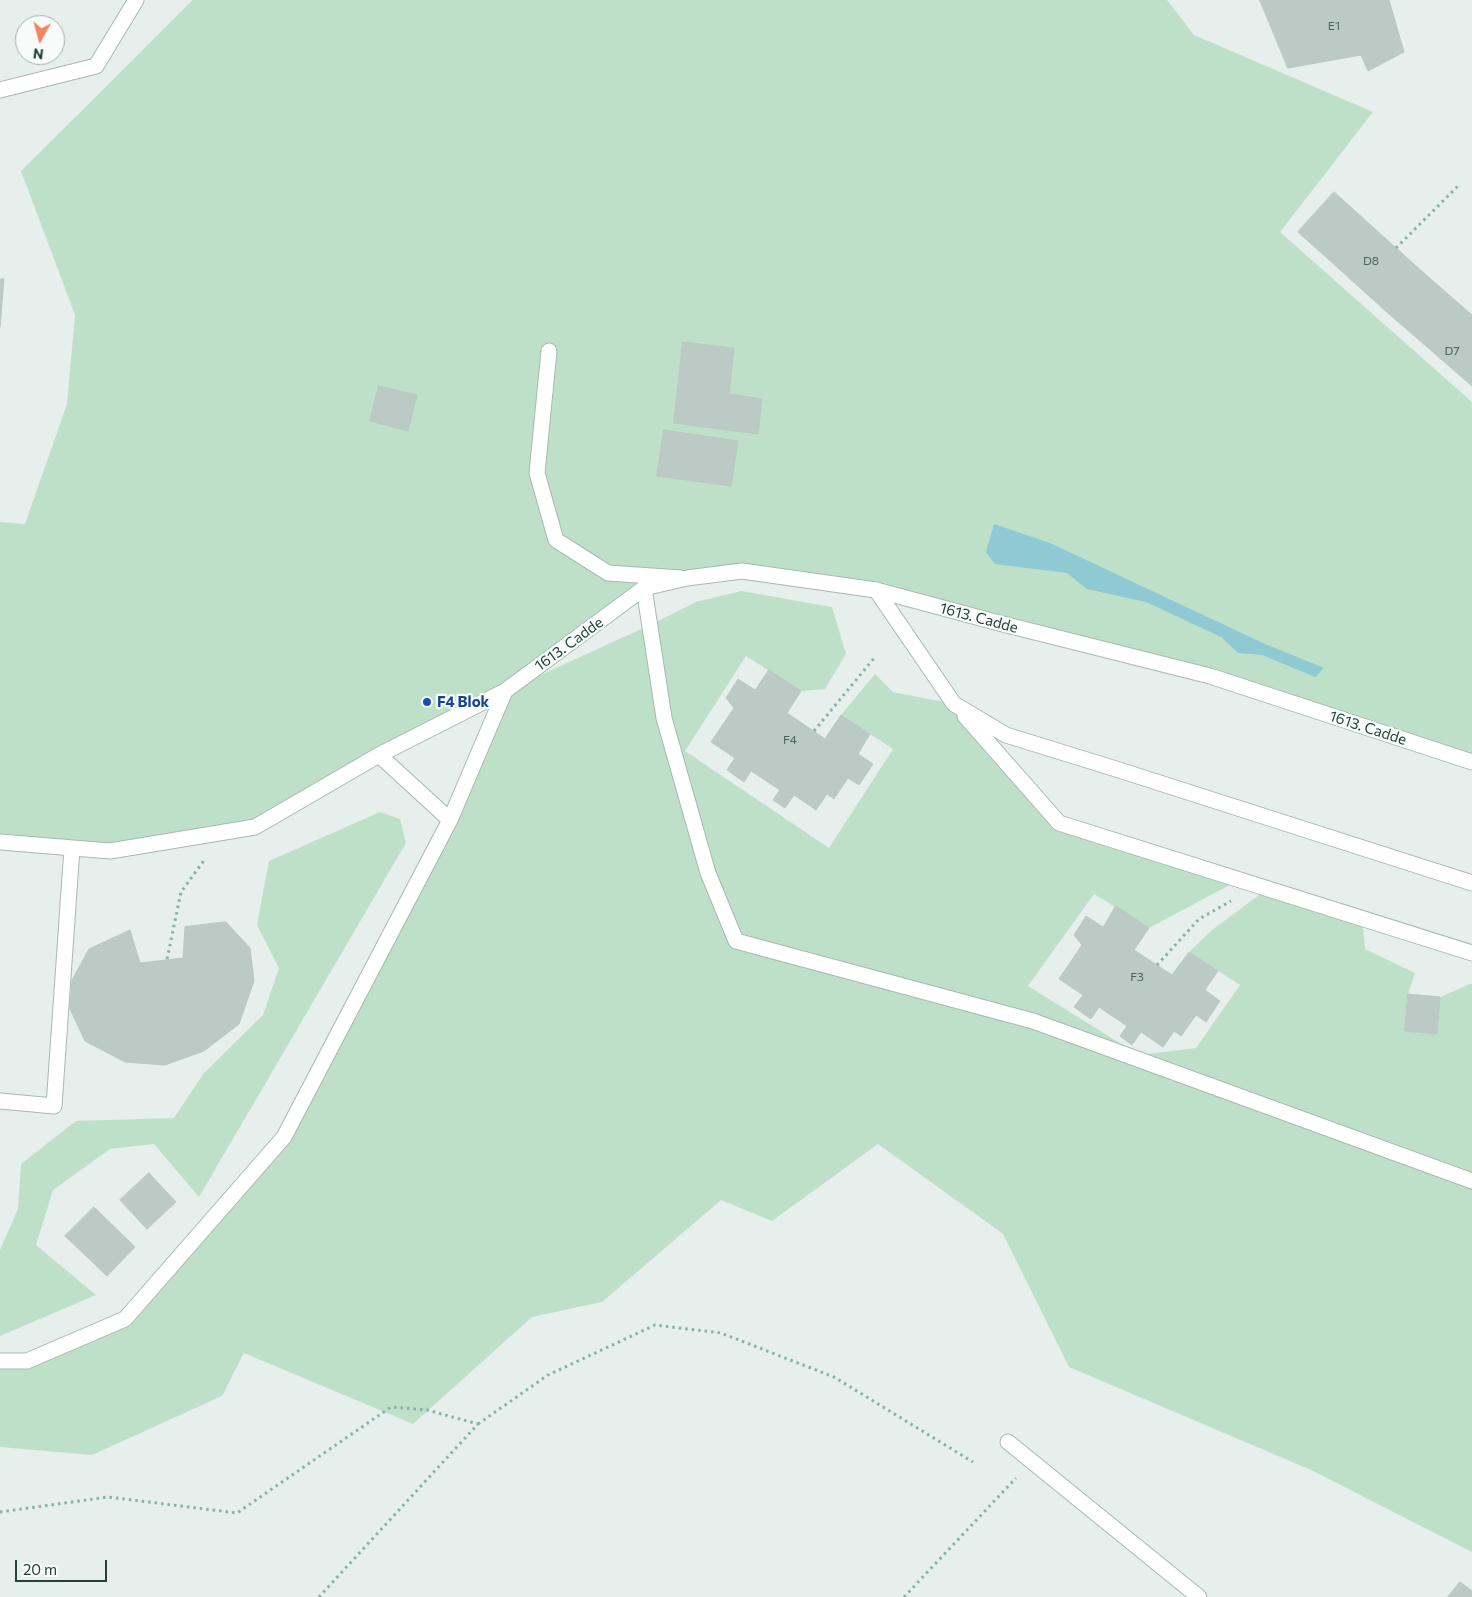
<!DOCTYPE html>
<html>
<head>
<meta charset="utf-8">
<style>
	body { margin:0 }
	#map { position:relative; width:1472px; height:1597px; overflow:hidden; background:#e6efeb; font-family:Commissioner,sans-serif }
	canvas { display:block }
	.north { position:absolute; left:15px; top:15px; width:50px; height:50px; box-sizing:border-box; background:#f7fbf9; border:1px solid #a3b1ad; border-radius:50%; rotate:187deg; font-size:14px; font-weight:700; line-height:20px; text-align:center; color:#24423a }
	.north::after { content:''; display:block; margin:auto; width:18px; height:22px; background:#f4845f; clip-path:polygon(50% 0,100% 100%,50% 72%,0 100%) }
	.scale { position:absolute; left:15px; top:1560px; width:92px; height:22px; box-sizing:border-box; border:2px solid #24423a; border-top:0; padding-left:6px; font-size:15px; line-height:18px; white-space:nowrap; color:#24423a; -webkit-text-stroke:4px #f7fbf9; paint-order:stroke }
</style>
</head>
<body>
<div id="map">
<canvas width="1472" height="1597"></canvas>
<div class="north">N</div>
<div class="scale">20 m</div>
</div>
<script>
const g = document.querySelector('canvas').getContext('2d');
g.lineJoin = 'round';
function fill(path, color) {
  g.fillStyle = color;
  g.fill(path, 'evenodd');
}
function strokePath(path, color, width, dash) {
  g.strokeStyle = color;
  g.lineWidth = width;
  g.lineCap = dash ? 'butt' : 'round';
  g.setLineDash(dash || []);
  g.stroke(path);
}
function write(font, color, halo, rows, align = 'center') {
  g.font = font + ' Commissioner,sans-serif';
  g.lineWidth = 4.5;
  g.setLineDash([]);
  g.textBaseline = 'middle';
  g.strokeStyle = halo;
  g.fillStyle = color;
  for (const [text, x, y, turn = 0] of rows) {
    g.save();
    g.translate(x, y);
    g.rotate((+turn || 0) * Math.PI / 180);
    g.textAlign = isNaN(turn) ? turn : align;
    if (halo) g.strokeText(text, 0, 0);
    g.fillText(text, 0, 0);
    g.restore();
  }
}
fill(new Path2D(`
	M193,0H1167L1194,35L1373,112L1280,232L1472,402V760L1210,676L876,590L743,571L644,589L508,690L650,625L696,602L741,591L832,607L846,654L825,689L801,691L746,656L685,751L829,848L893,749L841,715L875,674L893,692L954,704L1059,823L1239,880L1149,928L1094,894L1028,986L1139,1055L1196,1048L1240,985L1189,952L1212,930L1267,889L1362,919L1365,949L1415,973L1408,994L1405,1031L1436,1034L1440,997L1470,984H1472V1552L1311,1470L1069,1367L1003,1234L878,1144L772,1221L721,1200L602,1302L532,1317L413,1424L244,1353L222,1396L92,1455L0,1447V1361H27L125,1319L282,1138L450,820L505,692L255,827L110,851L0,842V522L25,524L67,404L75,315L21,171Z
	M380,812L400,819L406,843L199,1197L154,1144L110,1149L53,1190L36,1245L96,1295L0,1336V1250L18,1209L21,1164L76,1121L174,1118L204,1073L263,1015L279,968L257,925L269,861Z`), '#bfe0c8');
fill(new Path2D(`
	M994,524L1050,543L1265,644L1324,668L1315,677L1262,655L1238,653L1221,637L1146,602L1087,589L1067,573L995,564L986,552Z`), '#8ec9d4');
const building = new Path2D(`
	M1260,0H1389L1404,52L1368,71L1361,55L1288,68Z
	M1334,192L1425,274L1389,314L1298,232Z
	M1425,274L1472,315V386L1389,314Z
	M0,279H4L0,327Z
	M683,342L734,348L729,394L762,399L758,434L674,423Z
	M379,386L417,395L408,431L370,421Z
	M664,430L738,441L731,486L657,476Z
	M769,670L801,691L787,713L825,739L841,715L870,734L858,754L873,764L859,785L848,778L834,799L827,794L816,810L794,795L785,808L773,800L780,790L751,771L744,782L727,770L735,758L711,742L734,708L726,698L738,679L755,690Z
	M1116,906L1149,928L1134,950L1172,975L1189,952L1218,971L1205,990L1220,1001L1206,1022L1196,1015L1181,1036L1174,1031L1163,1047L1141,1032L1132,1045L1120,1036L1127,1026L1099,1007L1091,1019L1074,1007L1083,995L1059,979L1082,945L1074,935L1086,916L1103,927Z
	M226,922L250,948L254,981L239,1024L204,1051L165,1065L125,1062L85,1041L70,1009L72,980L89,949L130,930L140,963L183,958L185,927Z
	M1408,994L1440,997L1437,1034L1405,1031Z
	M149,1173L176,1202L147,1229L120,1200Z
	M94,1207L135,1247L107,1276L65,1236Z
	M1460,1582L1472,1591V1597H1448Z`);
fill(building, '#bbcac4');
strokePath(building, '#b8c9c2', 1);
const service = new Path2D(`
	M549,351L537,473L556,540L608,573L681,578
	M876,590L954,704L1006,735L1116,769L1472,883
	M965,716L1059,823L1472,953`);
const pedestrian = new Path2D(`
	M644,588L664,718L708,873L736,941L1033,1021L1472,1181`);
const minor = new Path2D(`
	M0,90L96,66L136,0
	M379,755L450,820
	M0,842L110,851L255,827L379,755L505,691L644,588L687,578L742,571L876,590L999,623L1210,676L1472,762
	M0,1101L54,1106L72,848
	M0,1361H27L125,1319L284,1137L450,820L505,691
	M1008,1442L1199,1597`);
strokePath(service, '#a8b8b2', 17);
strokePath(pedestrian, '#a8b8b2', 17);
strokePath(minor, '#a8b8b2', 17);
strokePath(new Path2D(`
	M1396,248L1460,184
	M814,731L875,657
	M167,959L181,892L205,859
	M1157,965L1199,919L1231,901
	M478,1424L548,1375L655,1325L721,1333L834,1377L973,1462
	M0,1512L108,1497L237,1513L391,1407L427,1410L478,1424L319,1597
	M904,1597L1016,1478`), '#86b3a5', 3, [2.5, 4]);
strokePath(service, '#fff', 15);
strokePath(pedestrian, '#fff', 15);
strokePath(minor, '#fff', 15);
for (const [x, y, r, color] of [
	[427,702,5,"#1a4fb4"]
]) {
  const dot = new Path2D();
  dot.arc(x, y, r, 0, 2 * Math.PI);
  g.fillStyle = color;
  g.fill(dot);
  strokePath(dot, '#f7fbf9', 2);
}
write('12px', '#4a645c', null, [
	["E1",1334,26],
	["D8",1371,261],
	["D7",1452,351],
	["F4",790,740],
	["F3",1137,977]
]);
write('15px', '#24423a', '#f7fbf9', [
	["1613. Cadde",979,618,15],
	["1613. Cadde",569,644,-36],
	["1613. Cadde",1368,728,18]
]);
write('bold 15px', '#164399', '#f7fbf9', [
	["F4 Blok",437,702]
], 'left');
</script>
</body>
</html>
